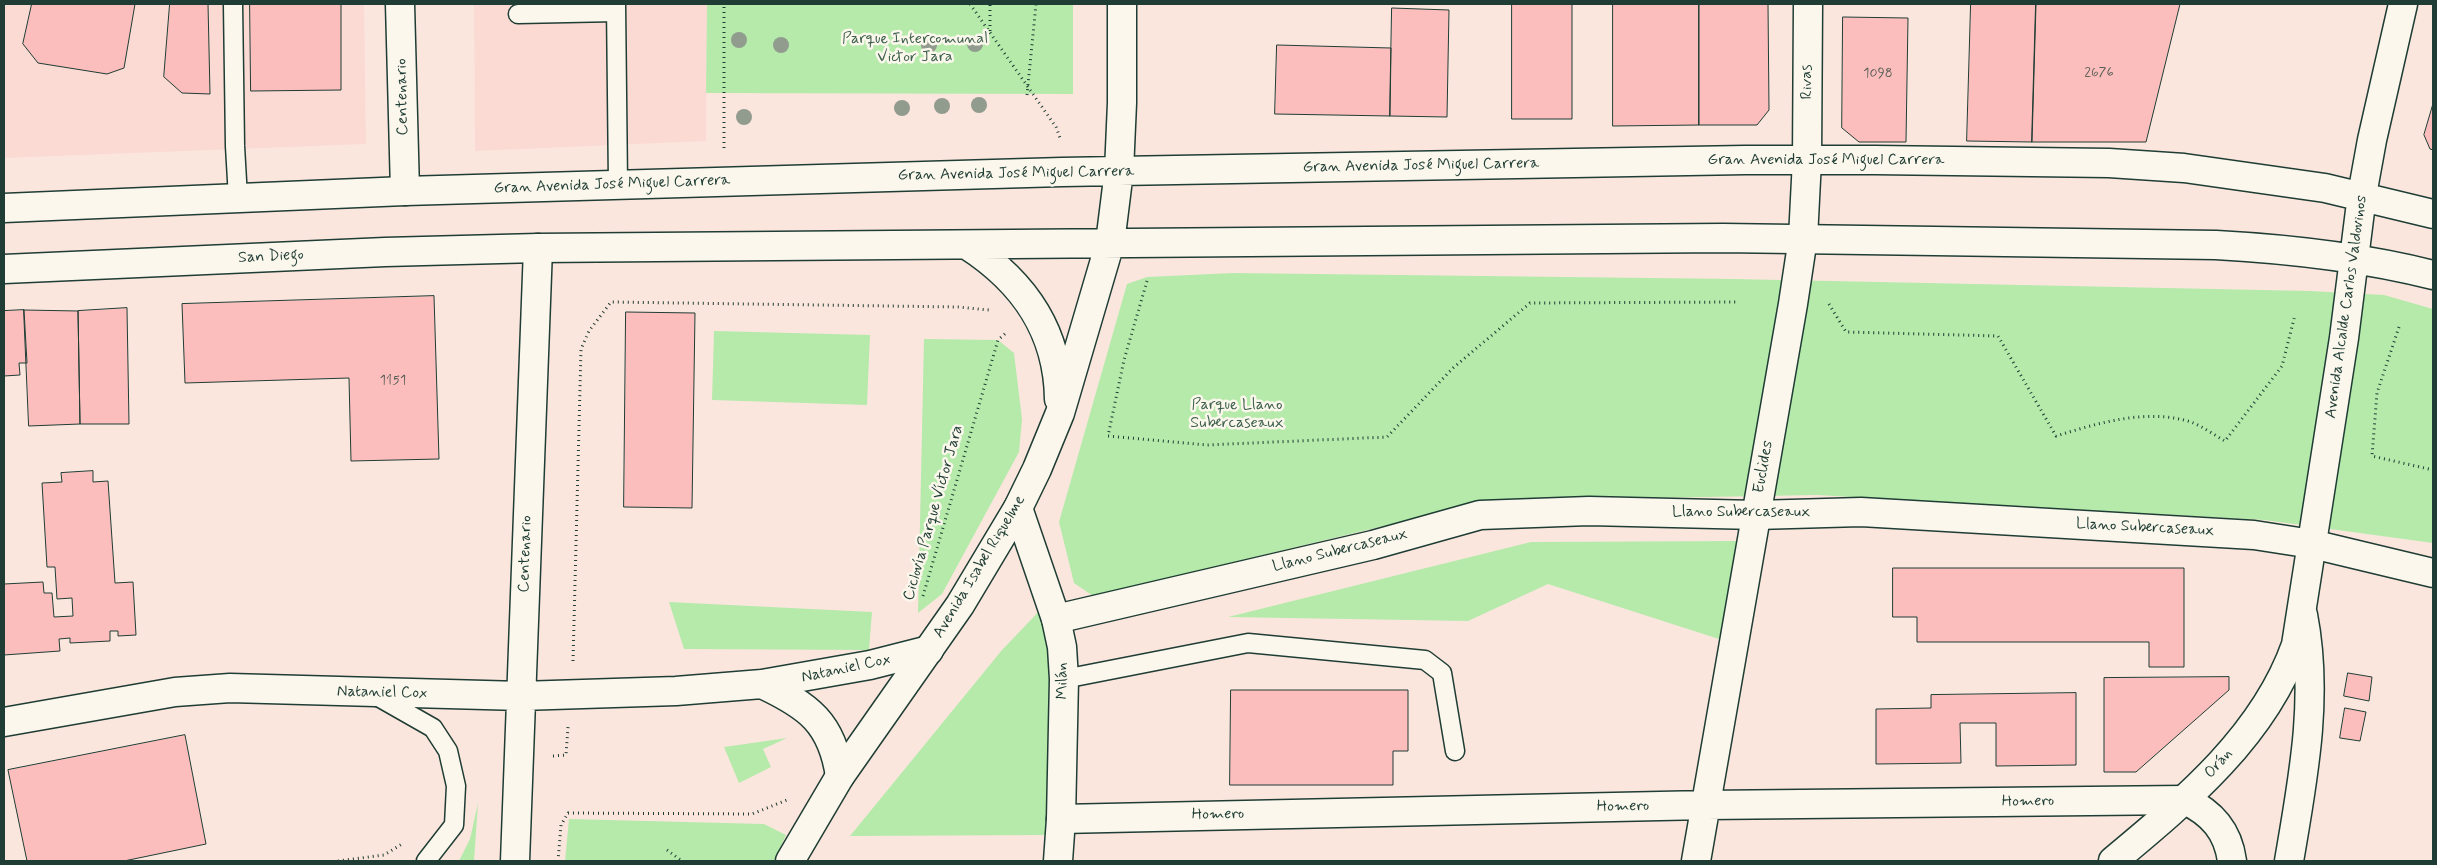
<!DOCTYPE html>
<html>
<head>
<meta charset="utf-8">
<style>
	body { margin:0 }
	#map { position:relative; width:2437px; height:865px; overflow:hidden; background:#fbe6de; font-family:Mynerve,sans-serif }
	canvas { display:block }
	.frame { position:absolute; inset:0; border:5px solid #1f3d34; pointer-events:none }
</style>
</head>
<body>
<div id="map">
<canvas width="2437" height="865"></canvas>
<div class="frame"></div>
</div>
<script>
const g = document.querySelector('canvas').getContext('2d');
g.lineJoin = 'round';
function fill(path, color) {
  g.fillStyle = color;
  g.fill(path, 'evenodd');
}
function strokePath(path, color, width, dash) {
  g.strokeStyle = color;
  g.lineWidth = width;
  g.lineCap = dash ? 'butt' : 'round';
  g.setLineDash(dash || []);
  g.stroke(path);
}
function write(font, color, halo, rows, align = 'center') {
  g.font = font + ' Mynerve,sans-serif';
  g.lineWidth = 5;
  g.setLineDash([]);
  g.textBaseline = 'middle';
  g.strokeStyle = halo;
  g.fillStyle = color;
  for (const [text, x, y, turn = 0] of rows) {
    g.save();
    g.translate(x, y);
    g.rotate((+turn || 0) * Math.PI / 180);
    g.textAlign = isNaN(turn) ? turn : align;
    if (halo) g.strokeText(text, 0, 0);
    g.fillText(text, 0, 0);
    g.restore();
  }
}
fill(new Path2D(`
	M4,4H364L366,144L4,158Z
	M474,4H707L706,141L475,151Z`), '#fbdad4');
fill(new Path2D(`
	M707,4H1073V94L706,93Z
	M1233,273L1734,279L2310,291L2384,295L2433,309V543L2264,520L1817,495L1487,501L1093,596L1074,583L1059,522L1127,284L1147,277Z
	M714,331L870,335L867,405L712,400Z
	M924,339L998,340L1014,353L1022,419L1019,452L942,594L918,613Z
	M1737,541L1722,640L1548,584L1468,621L1228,617L1531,542Z
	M669,602L872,612L869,650L684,649Z
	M1045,605L1056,647L1049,835L850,836L1002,650Z
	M787,738L763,749L771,767L739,783L724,747Z
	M478,803L474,861H459L470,839Z
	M569,819L764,824L786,835L774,861H565Z`), '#b5eaab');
const building = new Path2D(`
	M32,4H135L124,68L107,74L38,63L23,44Z
	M170,4H208L210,94L182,93L164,77Z
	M250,4H341V90L251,91Z
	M1512,4H1572V119H1512Z
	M1613,4H1699V125L1613,126Z
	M1699,4H1768L1769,110L1757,125H1699Z
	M1971,4H2036L2032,142L1967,141Z
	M2036,4H2180L2146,142H2032Z
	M1392,8L1449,10L1447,117L1390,116Z
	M1843,17L1908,18L1906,142H1859L1842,128Z
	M1277,45L1391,48L1390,116L1275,114Z
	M2433,104V150L2430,149L2424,135Z
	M434,296L439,459L351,461L349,378L185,383L182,304Z
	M127,308L129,424H80L78,311Z
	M24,310L78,311L80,424L29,426Z
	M24,310L27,363H19L20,375L4,376V311Z
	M626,312L695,313L692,508L624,507Z
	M93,471V482L108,481L115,583L133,582L136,635L118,636V631H110V641L70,643V638L59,639L60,651L4,655V584L43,582L44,593H52L54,617L73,616L72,598L57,599L55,567H47L42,483L62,482L61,473Z
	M1893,568H2184V667H2149V642H1917V617H1893Z
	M2348,673L2372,677L2369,701L2344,696Z
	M2229,677V690L2136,772H2104V678Z
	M1231,690H1408V751H1393V785H1230Z
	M2076,693V765L1996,766V723H1960L1961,763L1876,764V709L1931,708V695Z
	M2345,708L2366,712L2360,741L2340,738Z
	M185,735L206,844L124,861H27L8,770Z`);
fill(building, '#fbbebc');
strokePath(building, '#1f3d34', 1);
const service = new Path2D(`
	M233,4L235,146L238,198
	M616,4L618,184
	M518,14L616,12
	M1064,679L1248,643L1425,660L1442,673L1455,751
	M375,695L433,728L448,751L456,786L454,825L426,861`);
const minor = new Path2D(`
	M400,4L405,191
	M1056,619L1373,545L1480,515L1589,511L1756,515L1861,512L2254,535L2312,544
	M762,684C809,706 832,723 840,776
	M4,722L175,692L230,688L521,696L676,691L762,684L870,665L929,650
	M515,861L538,248
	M1058,861L1061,819`);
const tertiary = new Path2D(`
	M1018,508L1056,619L1062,647L1064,679L1061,819L1706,805L2185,800C2212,813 2228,831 2232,861
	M2312,544L2433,573
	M1696,861L1793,304L1803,238L1807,160L1808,4`);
const secondary = new Path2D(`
	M2289,861C2303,779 2319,697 2303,615`);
const primary = new Path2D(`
	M4,208L405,191L1062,172L1745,160H1875L2109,163L2184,168L2325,188L2433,214
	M967,245C1023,281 1058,330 1059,399
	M4,269L385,252L538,248L1723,238L2216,245C2289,249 2362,257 2433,275
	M790,861L840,776L960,605L1018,508L1037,469L1060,413L1110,243L1119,171L1122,103V4
	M2113,861C2185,801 2264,736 2296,645L2344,338L2362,195L2372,140L2403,4`);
strokePath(service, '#1f3d34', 21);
strokePath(minor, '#1f3d34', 31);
strokePath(tertiary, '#1f3d34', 31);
strokePath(secondary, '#1f3d34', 31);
strokePath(primary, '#1f3d34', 31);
strokePath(new Path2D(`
	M970,4L1056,127L1060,138
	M990,31V4
	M1027,95L1036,4
	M724,148V4
	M1147,281L1124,360L1108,436L1207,445L1387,437L1453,368L1530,303L1738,302
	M1829,304L1846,332L1998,336L2056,436C2099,423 2146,408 2191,422C2202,426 2214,435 2225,441L2282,366L2295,315
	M2399,327L2377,393L2372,456L2433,470
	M923,596L998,340L1007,332
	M573,661L581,349L589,331L611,302L958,307L989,310L990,308
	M553,756L566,755L568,727
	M667,850L682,861
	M338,861L384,855L402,844
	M558,861L561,825L568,813L752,814L787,800`), '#1f3d34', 3, [1, 4]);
strokePath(service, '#fbf7ec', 18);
strokePath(minor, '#fbf7ec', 28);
strokePath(tertiary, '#fbf7ec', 28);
strokePath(secondary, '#fbf7ec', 28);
strokePath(primary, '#fbf7ec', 28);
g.fillStyle = '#929c8e';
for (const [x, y] of [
	[739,40],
	[975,44],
	[781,45],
	[929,45],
	[979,105],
	[942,106],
	[902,108],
	[744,117]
]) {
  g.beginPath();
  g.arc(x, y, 8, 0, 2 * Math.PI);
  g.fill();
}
write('14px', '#565d56', null, [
	["2676",2099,73],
	["1098",1878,74],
	["1151",393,381]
]);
write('16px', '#3d604c', '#fbf7ec', [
	["Parque Intercomunal",915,40],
	["Victor Jara",915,58],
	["Parque Llano",1237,406],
	["Subercaseaux",1237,424]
]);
write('16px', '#1f3d34', '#fbf7ec', [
	["Rivas",1808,82,-90],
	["Centenario",403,97,-91],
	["Gran Avenida José Miguel Carrera",1826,161],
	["Gran Avenida José Miguel Carrera",1421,166,-1],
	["Gran Avenida José Miguel Carrera",1016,174,-1],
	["Gran Avenida José Miguel Carrera",612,185,-2],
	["San Diego",271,257,-3],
	["Avenida Alcalde Carlos Valdovinos",2347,307,-82],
	["Euclides",1764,467,-80],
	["Ciclovía Parque Víctor Jara",934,513,-74],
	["Llano Subercaseaux",1741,513],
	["Llano Subercaseaux",2145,528,3],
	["Llano Subercaseaux",1340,551,-14],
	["Centenario",526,554,-88],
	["Avenida Isabel Riquelme",980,567,-59],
	["Nataniel Cox",846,669,-12],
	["Milán",1063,681,-91],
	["Nataniel Cox",382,693,1],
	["Orán",2219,764,-49],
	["Homero",2028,802,-1],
	["Homero",1623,807,-1],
	["Homero",1218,815,-1]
]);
</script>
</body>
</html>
